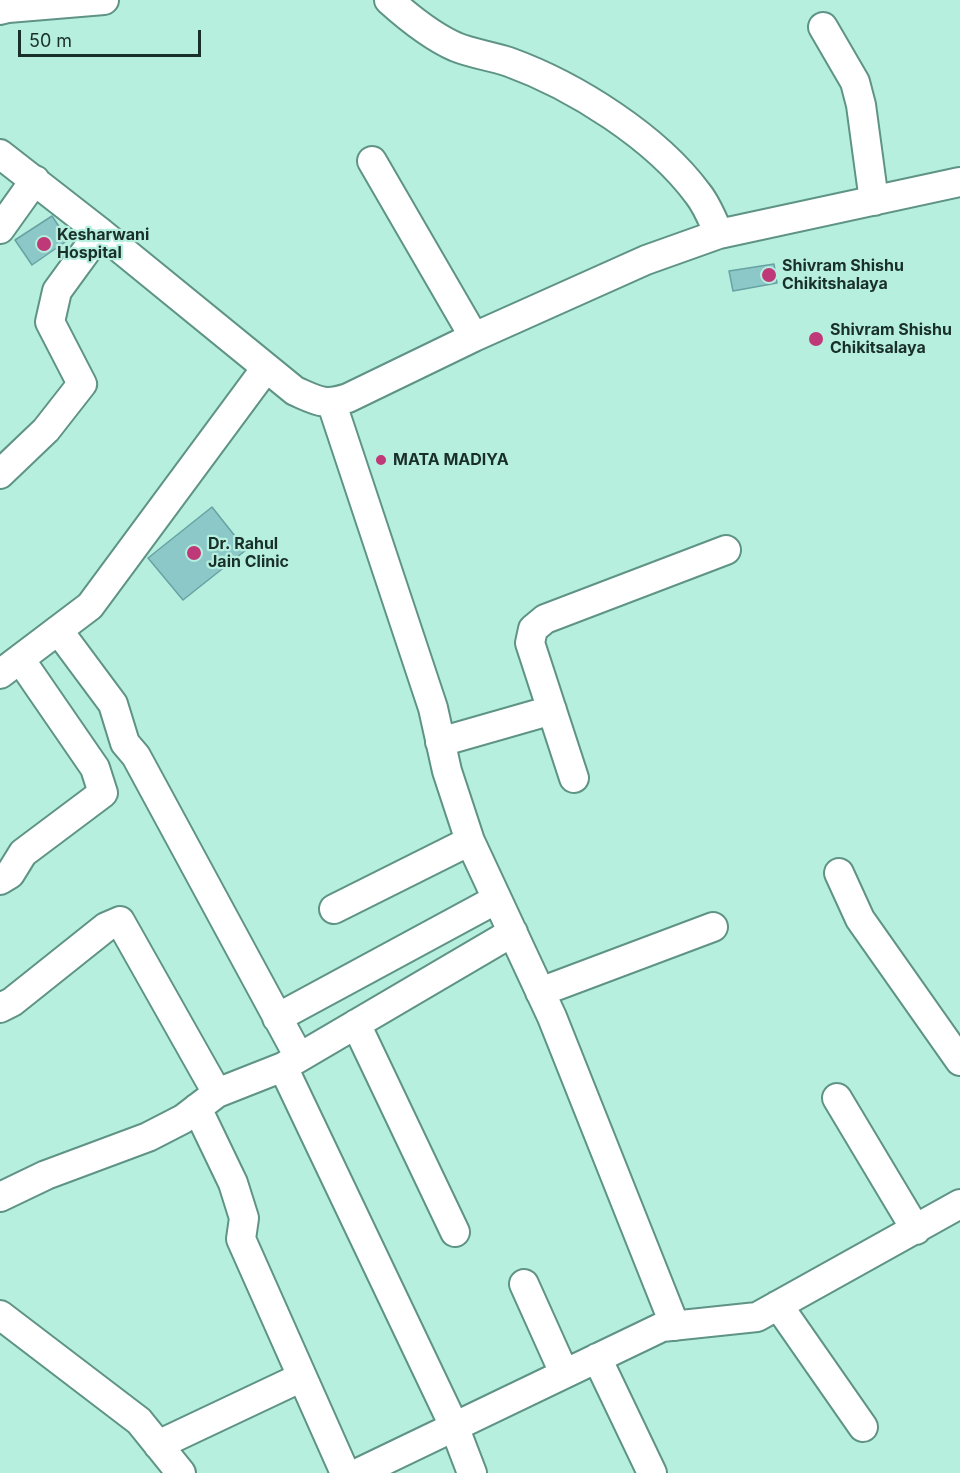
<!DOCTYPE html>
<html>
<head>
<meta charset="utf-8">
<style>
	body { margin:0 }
	#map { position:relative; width:960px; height:1473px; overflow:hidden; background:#b7efdf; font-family:Inter,sans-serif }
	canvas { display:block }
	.scale { position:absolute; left:18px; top:30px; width:183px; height:27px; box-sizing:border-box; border:3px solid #192f29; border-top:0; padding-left:8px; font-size:18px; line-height:21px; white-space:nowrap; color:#192f29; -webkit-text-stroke:4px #b7efdf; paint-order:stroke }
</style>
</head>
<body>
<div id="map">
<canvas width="960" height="1473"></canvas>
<div class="scale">50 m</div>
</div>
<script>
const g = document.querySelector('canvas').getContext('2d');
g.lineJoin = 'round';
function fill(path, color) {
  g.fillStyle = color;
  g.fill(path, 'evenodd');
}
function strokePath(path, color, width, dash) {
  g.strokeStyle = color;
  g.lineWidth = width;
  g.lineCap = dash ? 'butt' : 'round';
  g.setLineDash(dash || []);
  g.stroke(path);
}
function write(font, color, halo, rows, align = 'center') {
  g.font = font + ' Inter,sans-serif';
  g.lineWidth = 4.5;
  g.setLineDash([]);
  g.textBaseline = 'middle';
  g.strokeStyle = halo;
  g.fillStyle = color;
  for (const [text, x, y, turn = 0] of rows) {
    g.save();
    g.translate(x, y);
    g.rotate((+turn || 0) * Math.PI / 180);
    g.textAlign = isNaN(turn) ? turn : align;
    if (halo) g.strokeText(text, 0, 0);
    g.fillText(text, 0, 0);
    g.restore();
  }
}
const building = new Path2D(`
	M52,216L68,240L32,265L15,240Z
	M774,264L777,283L733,291L729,271Z
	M212,507L246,550L183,600L148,558Z`);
fill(building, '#8cc8c8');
strokePath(building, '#68a2a2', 1.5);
const minor = new Path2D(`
	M389,0C409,18 431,36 456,47C473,54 492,56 509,62C575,86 656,137 698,194C707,205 713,221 719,234
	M0,10L8,8L104,0
	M823,27L855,82L861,105L874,201
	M0,154L100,232L295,391C318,401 324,406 348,398L474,337L646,260L719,234L960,182
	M372,161L474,337
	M0,229L35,180
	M332,404L433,708L447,771L470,841L552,1017L675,1326
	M0,474L46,430L82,384L50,322L57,291L100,232
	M58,630L113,704L125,743L136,756L299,1057
	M0,674L90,606L266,368
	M440,742L552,710
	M574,778L530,643L533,629L545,619L726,550
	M839,873L860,919L960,1061
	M0,880L10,874L23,853L103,793L95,768L20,659
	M334,909L470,841
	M540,992L713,927
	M0,1008L12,1002L106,927L120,921L217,1093
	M277,1018L497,899
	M356,1024L455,1232
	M283,1067L454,1426L472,1473
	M837,1098L916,1230
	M197,1108L233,1183L244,1218L241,1239L345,1473
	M0,1197L46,1175L148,1137L183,1119L217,1093L283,1067L513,932
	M524,1284L564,1373
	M778,1305L863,1427
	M0,1315L139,1421L181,1473
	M597,1358L652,1473
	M158,1445L302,1377
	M358,1473L662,1327L757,1317L960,1204`);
strokePath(minor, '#5e9385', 32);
strokePath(minor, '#fff', 28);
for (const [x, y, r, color] of [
	[44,244,8,"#bf3877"],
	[769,275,8,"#bf3877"],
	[816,339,8,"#bf3877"],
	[381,460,6,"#bf3877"],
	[194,553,8,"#bf3877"]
]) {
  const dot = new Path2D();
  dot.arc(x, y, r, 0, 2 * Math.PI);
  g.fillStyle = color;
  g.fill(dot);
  strokePath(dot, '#b7efdf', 2);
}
write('bold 16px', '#192f29', '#b7efdf', [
	["Kesharwani",57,235],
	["Hospital",57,253],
	["Shivram Shishu",782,266],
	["Chikitshalaya",782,284],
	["Shivram Shishu",830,330],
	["Chikitsalaya",830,348],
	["MATA MADIYA",393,460],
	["Dr. Rahul",208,544],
	["Jain Clinic",208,562]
], 'left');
</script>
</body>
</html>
